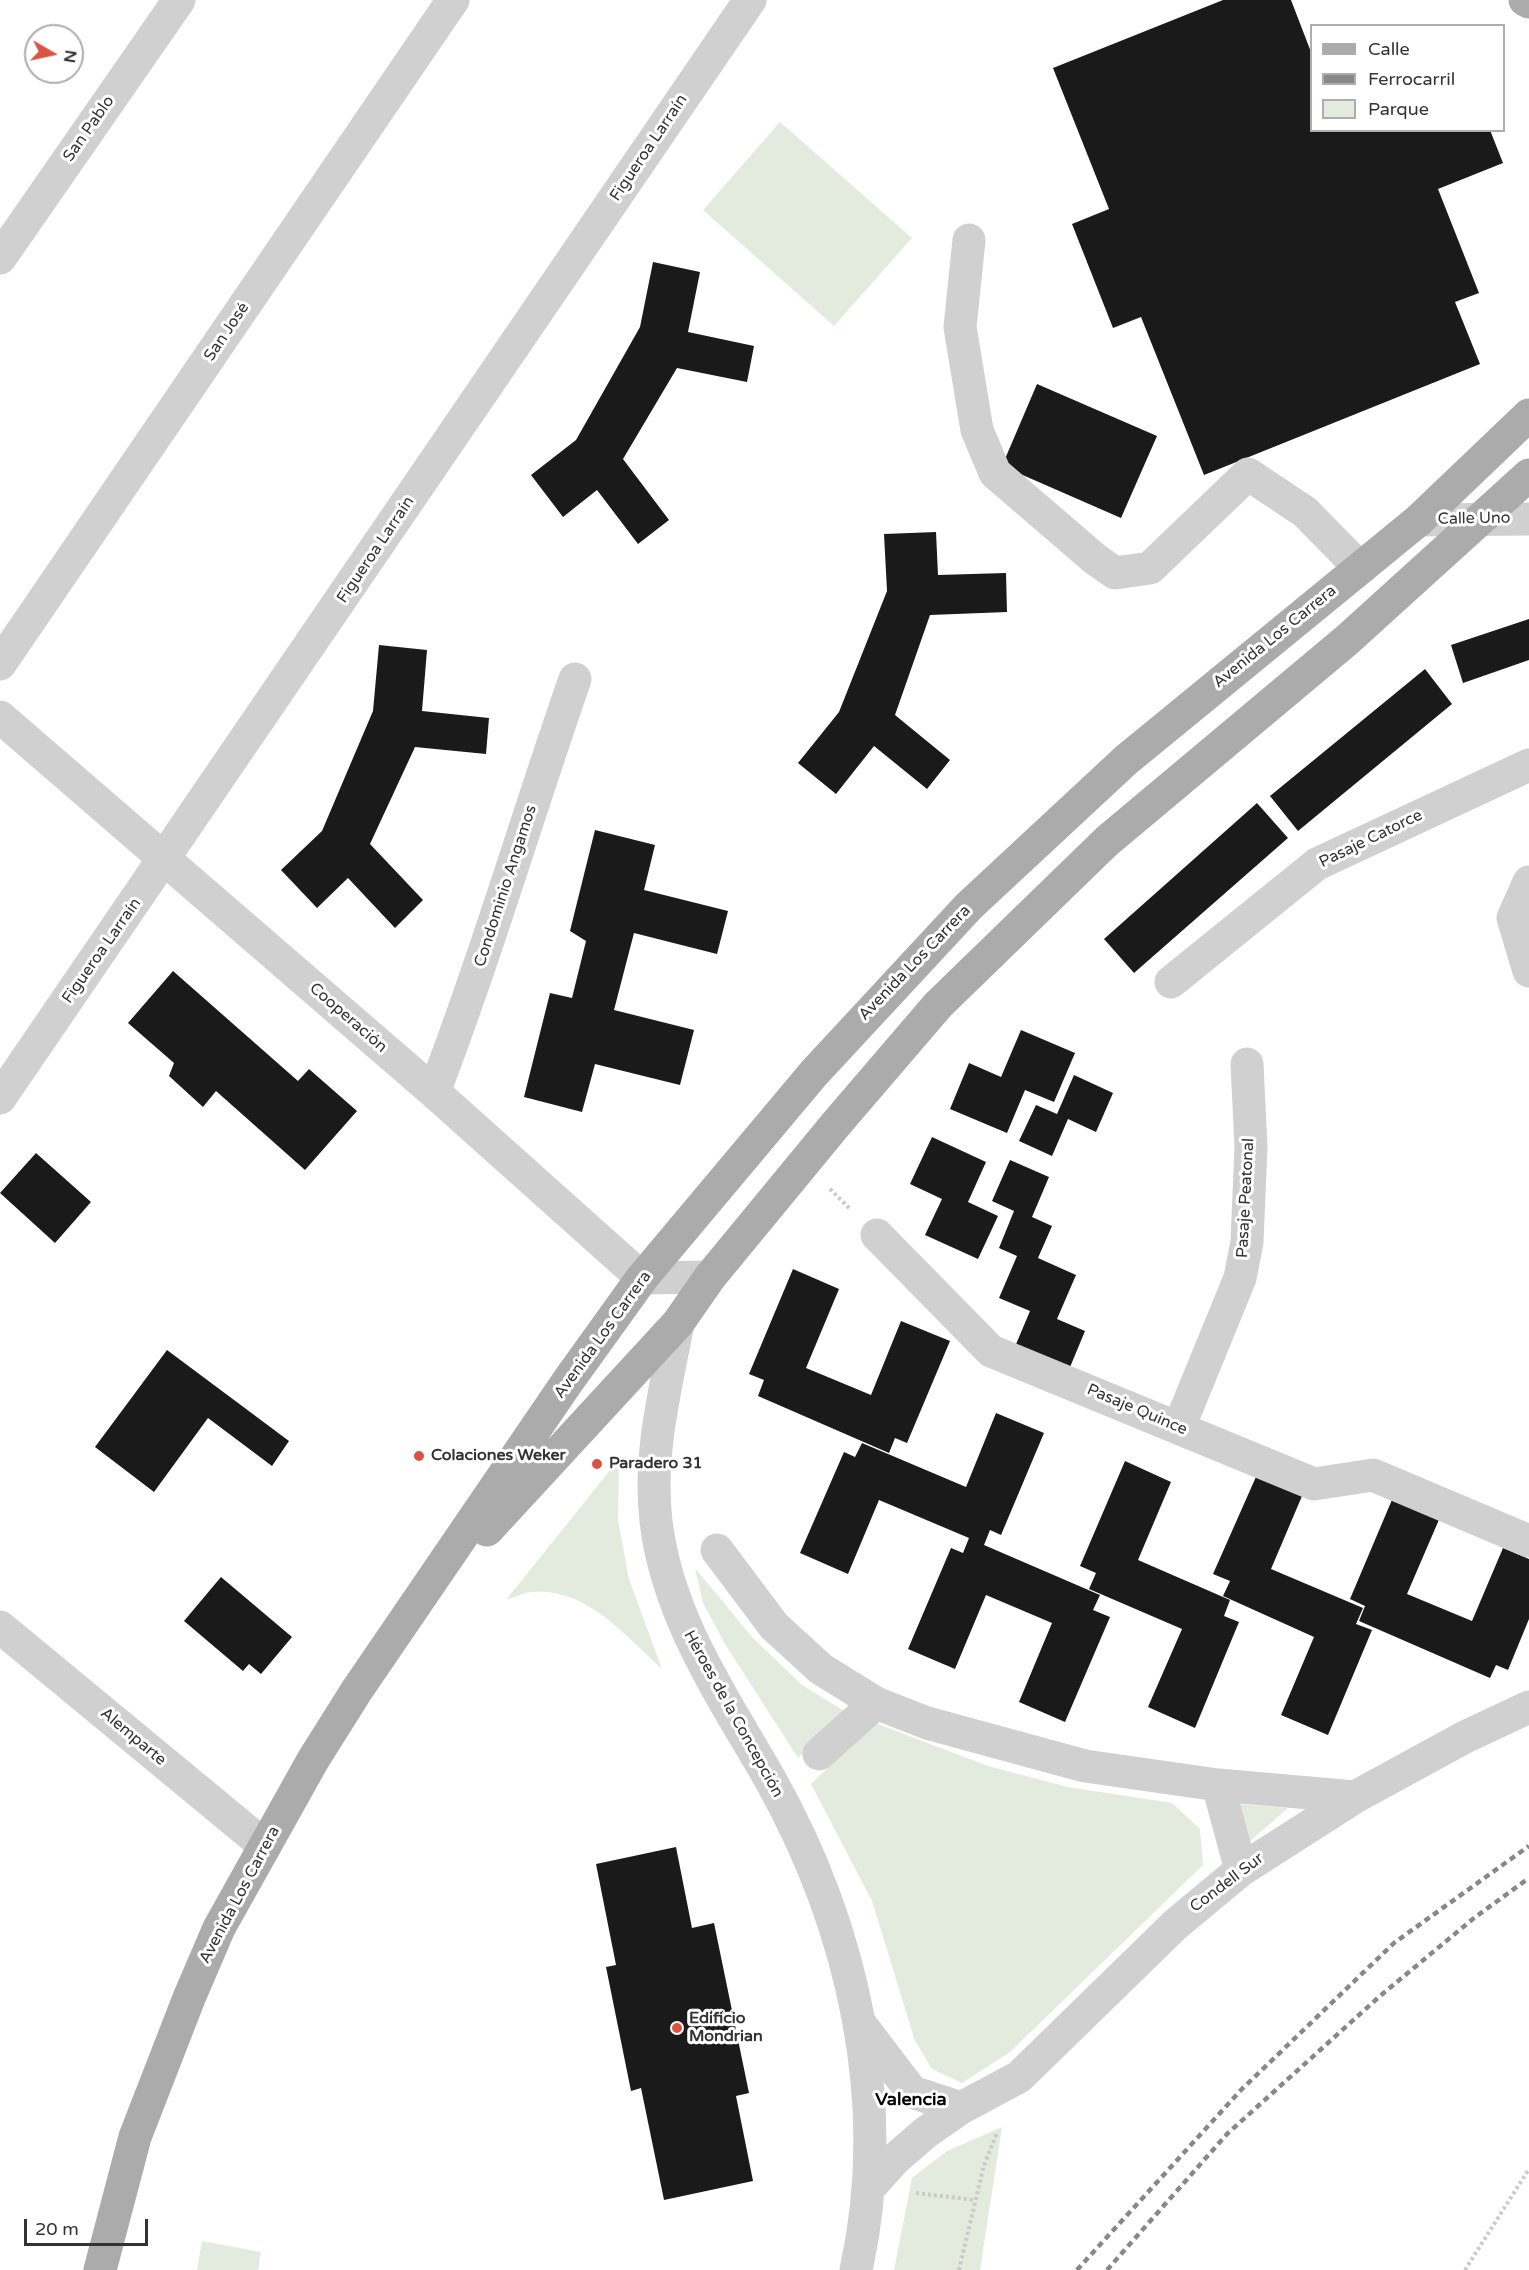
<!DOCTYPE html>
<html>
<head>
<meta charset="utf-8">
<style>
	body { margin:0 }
	#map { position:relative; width:1529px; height:2270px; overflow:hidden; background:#fff; font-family:"Varela Round",sans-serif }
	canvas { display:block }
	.legend { position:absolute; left:1310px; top:24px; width:195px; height:108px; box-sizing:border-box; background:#fff; border:2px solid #adadad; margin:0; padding:8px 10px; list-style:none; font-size:18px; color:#333 }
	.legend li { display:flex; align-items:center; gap:12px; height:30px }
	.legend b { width:30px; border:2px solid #adadad }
	.north { position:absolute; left:24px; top:24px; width:60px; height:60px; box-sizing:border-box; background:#fff; border:2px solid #adadad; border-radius:50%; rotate:99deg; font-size:16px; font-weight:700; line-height:24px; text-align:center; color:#333 }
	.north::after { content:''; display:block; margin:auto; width:21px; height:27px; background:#db5443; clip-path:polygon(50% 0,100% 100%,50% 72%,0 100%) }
	.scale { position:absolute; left:24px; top:2219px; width:124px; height:27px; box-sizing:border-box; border:3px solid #333; border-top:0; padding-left:8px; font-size:18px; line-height:21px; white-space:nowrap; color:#333; -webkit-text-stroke:4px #fff; paint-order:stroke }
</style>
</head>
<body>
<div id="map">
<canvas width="1529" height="2270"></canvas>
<ul class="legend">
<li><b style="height:8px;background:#ababab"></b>Calle</li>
<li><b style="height:8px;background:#888"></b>Ferrocarril</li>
<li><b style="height:16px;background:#e3ebdf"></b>Parque</li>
</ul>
<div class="north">N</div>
<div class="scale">20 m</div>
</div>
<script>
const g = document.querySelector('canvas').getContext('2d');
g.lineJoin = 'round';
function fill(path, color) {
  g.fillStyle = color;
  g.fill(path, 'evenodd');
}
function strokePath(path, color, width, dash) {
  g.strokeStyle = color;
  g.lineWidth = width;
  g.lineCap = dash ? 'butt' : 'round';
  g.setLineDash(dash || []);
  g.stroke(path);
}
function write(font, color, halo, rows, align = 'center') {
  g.font = font + ' "Varela Round",sans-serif';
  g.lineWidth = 6;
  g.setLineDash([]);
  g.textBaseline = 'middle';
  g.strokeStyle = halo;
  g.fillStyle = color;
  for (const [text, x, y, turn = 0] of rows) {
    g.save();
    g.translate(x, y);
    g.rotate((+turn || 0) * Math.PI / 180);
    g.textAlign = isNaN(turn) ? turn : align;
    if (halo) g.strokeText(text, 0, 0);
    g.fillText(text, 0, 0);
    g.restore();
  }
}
fill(new Path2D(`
	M780,122L912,238L834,326L703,210Z
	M619,1459L618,1520L629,1579L662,1669C627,1637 586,1587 533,1592C525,1592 515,1597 506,1600Z
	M695,1568L752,1637L802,1685L846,1712L798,1758L725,1644L703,1603Z
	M875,1723L988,1766L1068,1787L1172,1803L1200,1829L1203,1865L1009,2053L962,2083L932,2069L915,2041L872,1901L811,1784Z
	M1237,1804L1288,1808L1248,1843Z
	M1002,2127L980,2270H894L912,2178L947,2151Z
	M202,2241L261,2252L258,2270H197Z`), '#e3ebdf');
fill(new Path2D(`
	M1223,0H1291L1311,52V130H1490L1503,163L1438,189L1479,293L1455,302L1480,364L1204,475L1141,317L1113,328L1072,224L1109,209L1053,68Z
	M653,262L700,272L688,332L754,346L747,382L677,368L623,459L669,520L638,544L597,490L563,517L531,475L576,440L640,327Z
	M1037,384L1157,436L1121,518L1002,466Z
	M936,532L938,575L1006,573L1007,612L930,615L895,715L950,760L927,789L874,746L836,794L798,763L839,712L887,591L884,534Z
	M1529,619V660L1463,683L1451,645Z
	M379,645L427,650L422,711L489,718L486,754L415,747L370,844L423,900L395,928L348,878L317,908L281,870L322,831L373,711Z
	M1425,669L1452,704L1298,831L1270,796Z
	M1257,803L1288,838L1134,973L1104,939Z
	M595,830L655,845L644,890L728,911L717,954L634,933L614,1010L694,1030L680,1085L595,1064L582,1112L524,1097L550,993L572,998L586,941L570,931Z
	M173,971L298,1081L309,1069L357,1111L305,1170L216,1091L203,1107L169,1076L174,1063L128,1023Z
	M1021,1030L1075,1053L1054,1102L1025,1090L1007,1133L950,1109L969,1063L1001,1077Z
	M1074,1075L1113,1093L1096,1132L1068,1119L1052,1156L1019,1141L1036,1105L1057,1114Z
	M932,1137L986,1162L968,1202L998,1216L978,1259L925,1235L942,1199L910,1184Z
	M36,1153L91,1202L55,1243L0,1193Z
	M1010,1160L1049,1177L1032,1217L1052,1226L1038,1258L1076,1275L1057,1319L1085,1331L1068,1372L1014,1349L1030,1311L999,1298L1017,1256L999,1248L1014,1211L992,1201Z
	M793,1269L839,1289L806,1368L871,1395L901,1321L950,1341L907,1443L895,1438L889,1453L758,1396L764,1380L749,1374Z
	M167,1350L289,1441L272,1466L208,1418L154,1492L95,1447Z
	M996,1413L1044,1433L1001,1535L990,1530L984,1545L1100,1595L1093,1610L1110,1617L1065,1722L1019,1702L1052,1623L986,1595L955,1669L908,1649L951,1548L963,1553L969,1538L879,1500L848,1574L800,1553L844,1452L855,1457L862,1443L966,1487Z
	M1125,1461L1171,1482L1138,1560L1230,1600L1224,1616L1239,1622L1195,1728L1148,1707L1182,1629L1089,1589L1096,1573L1080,1566Z
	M1259,1470L1305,1489L1271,1569L1363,1608L1356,1624L1372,1630L1328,1735L1281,1715L1314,1637L1223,1596L1230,1581L1213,1574Z
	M1394,1495L1441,1515L1407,1594L1472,1621L1503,1548L1529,1559V1619L1508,1670L1496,1665L1490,1678L1359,1621L1365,1606L1350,1599Z
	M221,1577L292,1637L261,1674L249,1664L243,1671L184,1621Z
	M676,1847L692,1928L714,1923L749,2093L736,2096L753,2181L664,2200L641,2088L631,2091L606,1967L616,1965L596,1864Z`), '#1a1a1a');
strokePath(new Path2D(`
	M830,1189L850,1209
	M916,2193L975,2200
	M959,2270L984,2165L997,2133
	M1465,2270L1529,2169`), '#cacaca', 4, [3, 3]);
strokePath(new Path2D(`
	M969,240L960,327L977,430L995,473L1095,559L1115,573L1150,568L1248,474L1305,512L1360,568
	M0,258L179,0
	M1419,520L1529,519
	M0,664L453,0
	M0,717L434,1092L642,1278L710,1277
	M1529,882L1513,918L1529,971
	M1171,982L1317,864L1529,765
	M434,1092C486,956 527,817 575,679
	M0,1098L750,0
	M877,1235L991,1351L1314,1484L1373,1475L1529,1541
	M678,1323C666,1387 648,1454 656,1521C667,1617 723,1697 770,1779C853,1927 893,2103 856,2270
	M1179,1427L1240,1278L1247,1242L1251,1147L1247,1064
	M717,1550L774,1626L821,1669L876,1703L927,1723L1085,1766L1218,1785L1355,1797
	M0,1627L265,1846
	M819,1754L876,1703
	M1218,1785L1241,1870
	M861,2025L912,2092L961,2108
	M869,2188L895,2159L925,2133L961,2108L1019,2077L1176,1924L1241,1870L1355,1797L1465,1737L1529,1707`), '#d0d0d0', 33);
strokePath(new Path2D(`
	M1525,0L1529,2
	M487,1530L678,1323L710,1277L836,1124L938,1005L1107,841L1347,640L1529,475
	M100,2270L135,2137L189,1998L219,1928L313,1760L357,1690L568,1381L642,1278L814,1073L969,906L1126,760L1419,520L1529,415`), '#ababab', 33);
strokePath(new Path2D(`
	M1077,2270L1241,2090L1394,1943L1529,1846
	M1107,2270L1227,2134L1380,1996L1474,1918L1529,1878`), '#888', 4.5, [6, 4.5]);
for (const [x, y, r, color] of [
	[419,1456,6,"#db5443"],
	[597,1464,6,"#db5443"],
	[677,2028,6,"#db5443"]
]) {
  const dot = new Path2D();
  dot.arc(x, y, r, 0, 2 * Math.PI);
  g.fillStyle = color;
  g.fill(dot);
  strokePath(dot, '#fff', 2);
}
write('16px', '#333', '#fff', [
	["San Pablo",89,129,-55],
	["Figueroa Larraín",649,148,-56],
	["San José",227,332,-56],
	["Calle Uno",1474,519,-1],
	["Figueroa Larraín",376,550,-56],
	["Avenida Los Carrera",1275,637,-39],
	["Pasaje Catorce",1371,839,-26],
	["Condominio Angamos",506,886,-72],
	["Figueroa Larraín",102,951,-55],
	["Avenida Los Carrera",915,963,-46],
	["Cooperación",348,1018,41],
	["Pasaje Peatonal",1246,1198,-87],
	["Avenida Los Carrera",603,1335,-54],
	["Pasaje Quince",1137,1410,23],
	["Héroes de la Concepción",733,1714,61],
	["Alemparte",133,1737,40],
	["Condell Sur",1227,1883,-37],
	["Avenida Los Carrera",240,1895,-62]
]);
write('bold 16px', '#333', '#fff', [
	["Colaciones Weker",431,1456],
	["Paradero 31",609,1464],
	["Edificio",689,2019],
	["Mondrian",689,2037]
], 'left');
write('bold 18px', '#000', '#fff', [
	["Valencia",911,2100]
]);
</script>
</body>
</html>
